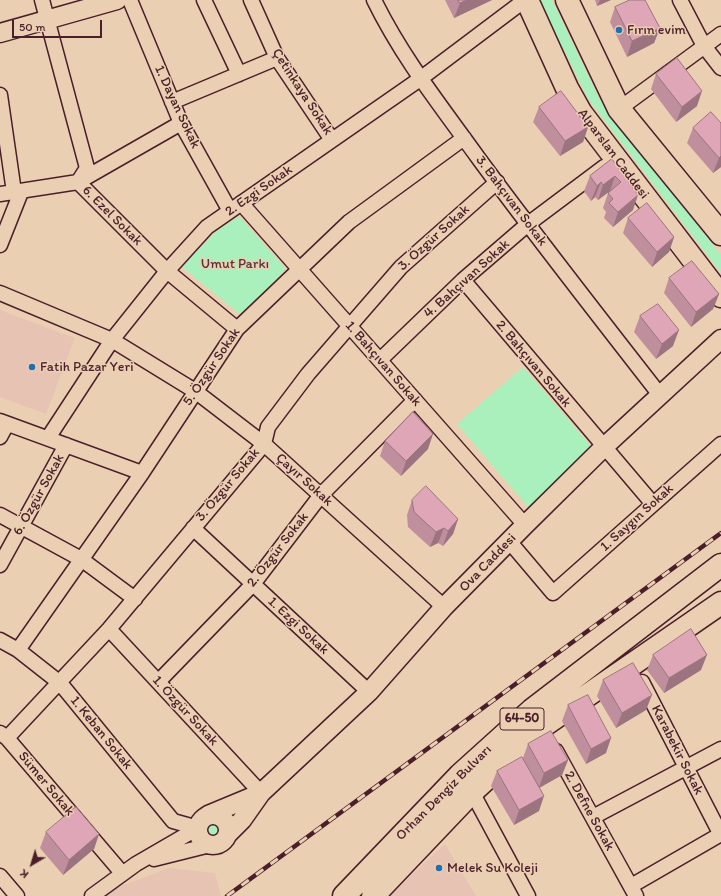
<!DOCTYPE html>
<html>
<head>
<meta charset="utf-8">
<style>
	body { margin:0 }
	#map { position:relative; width:721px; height:896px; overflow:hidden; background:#ebcfb2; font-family:Itim,sans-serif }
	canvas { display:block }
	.north { position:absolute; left:12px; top:844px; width:40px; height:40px; -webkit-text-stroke:3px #ebcfb2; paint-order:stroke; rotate:218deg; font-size:11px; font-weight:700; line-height:16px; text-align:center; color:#4a1f2b }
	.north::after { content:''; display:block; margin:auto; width:14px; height:18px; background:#4a1f2b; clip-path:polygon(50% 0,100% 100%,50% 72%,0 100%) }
	.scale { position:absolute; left:12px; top:20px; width:90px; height:18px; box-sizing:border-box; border:2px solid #4a1f2b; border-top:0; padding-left:5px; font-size:12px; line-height:14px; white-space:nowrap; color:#4a1f2b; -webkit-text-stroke:3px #ebcfb2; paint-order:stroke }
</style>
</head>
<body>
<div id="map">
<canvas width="721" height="896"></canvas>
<div class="north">K</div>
<div class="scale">50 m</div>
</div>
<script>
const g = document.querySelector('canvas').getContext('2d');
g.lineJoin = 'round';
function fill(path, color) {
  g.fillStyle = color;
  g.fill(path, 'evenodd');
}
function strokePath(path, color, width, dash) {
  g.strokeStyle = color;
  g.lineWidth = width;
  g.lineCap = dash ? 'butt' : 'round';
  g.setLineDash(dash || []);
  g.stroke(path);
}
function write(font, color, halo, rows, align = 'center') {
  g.font = font + ' Itim,sans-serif';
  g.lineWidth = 3;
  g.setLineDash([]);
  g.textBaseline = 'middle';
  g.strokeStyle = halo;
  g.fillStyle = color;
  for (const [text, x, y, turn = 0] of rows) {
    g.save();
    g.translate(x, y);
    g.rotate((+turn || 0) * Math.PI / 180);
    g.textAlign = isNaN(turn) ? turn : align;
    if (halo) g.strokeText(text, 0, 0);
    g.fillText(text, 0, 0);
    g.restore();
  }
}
fill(new Path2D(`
	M0,310L75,338L46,414L0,397Z
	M445,844L476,896H390L393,892Z
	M169,868L215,873L221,896H107L118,887Z`), '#e7c3b4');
fill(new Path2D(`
	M539,0H552L598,96L611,115L721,255V273L588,99Z
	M239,216L286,269L241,315L182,267L215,232Z
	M523,367L591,446L529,508L457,424Z
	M206 829a8 8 0 1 1 16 0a8 8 0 1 1-16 0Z`), '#aaf0bc');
const minor = new Path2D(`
	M42,0L87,168L78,182L167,271L237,329
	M130,0L181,123L230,211
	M204,0L239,74
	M251,0L277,58L332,140
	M374,0C403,59 441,106 479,159C538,239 599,317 660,395
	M680,0L704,46L721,68
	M0,95L14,192
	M172,102L277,58
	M619,109L721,34
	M0,194L78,182L181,123
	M241,203L525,525
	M0,245L21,192
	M463,280L653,504
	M0,293L112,340L195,391L264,444L444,607
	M380,360L463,280L528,224L604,167
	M0,421L142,473
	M0,437L7,424
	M48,438L112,340L167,271L207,227L420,79L525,0
	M0,515L81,559L135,599
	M193,528L369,692
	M509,541L553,593L721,444
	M0,565L66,445
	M109,629L261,793
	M0,640L18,650L60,683L173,821L198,828
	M18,650L142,473L237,329L349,222L464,138
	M158,682L253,584L321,495L415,400
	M642,682L721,835
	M0,733L7,738L122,873
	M7,738L109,629L264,444L268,427L308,374L401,267L497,182
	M556,751L636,896
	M472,792L528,896
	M593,817L721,749
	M154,859L210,845
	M0,876L17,896
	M631,886L721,834
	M92,896L136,864L198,828`);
const tertiary = new Path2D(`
	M0,33L117,0
	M198 830a15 15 0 1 1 30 0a15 15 0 1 1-30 0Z
	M208,815L261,793
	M228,834L242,820L261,793L369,692L444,607L525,525L604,447L721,339`);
const primary = new Path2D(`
	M527,0L567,88L581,113L721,296
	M567,0L619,109L721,234
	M344,896L460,775L532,710L721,565
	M373,896L472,792L543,726L721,603`);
strokePath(minor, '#4a1f2b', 17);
strokePath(tertiary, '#4a1f2b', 21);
strokePath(primary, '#4a1f2b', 25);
strokePath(minor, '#ebcfb2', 14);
strokePath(tertiary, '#ebcfb2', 18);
strokePath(primary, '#ebcfb2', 22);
const rail = new Path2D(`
	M227,896L721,533`);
strokePath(rail, '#4a1f2b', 4.5);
strokePath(rail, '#ebcfb2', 3, [9]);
fill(new Path2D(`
	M445,0H492L454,18Z
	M595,0H611L597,6Z
	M615,7L660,28L654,43L627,57L610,22Z
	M656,74L697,106L676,122L651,89Z
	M539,107L588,127L583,142L560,156L533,122Z
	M711,112L721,167L713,173L687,143L693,128Z
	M612,159L633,210L613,227L604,218L606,212L603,208L608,193L610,191L598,200L595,197L591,201L584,191L590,176Z
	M628,218L674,237L669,252L652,267L623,233Z
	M669,278L719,294L713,309L691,327L664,293Z
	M640,316L673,346L656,359L634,332Z
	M385,441L428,449L401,476L380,456Z
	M412,500L458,519L453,534L443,546L438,543L430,547L408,527L407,515Z
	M653,655L701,670L664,693L647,670Z
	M603,680L646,710L616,728L597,696Z
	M568,705L606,753L586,764L562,721Z
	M528,744L568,760L562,775L539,788V811L514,825L491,786L497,771L523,758Z
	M46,832L99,834L94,849L63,875L40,848Z`), '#bf8f9d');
fill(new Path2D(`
	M467,0H492L454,18L460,3Z
	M600,0H611L597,6Z
	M660,28L654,43L627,57L632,41Z
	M702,91L697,106L676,122L682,107Z
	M588,127L583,142L560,156L565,141Z
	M721,156V167L713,173L719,158Z
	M615,176L610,191L598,200L603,185Z
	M601,182L595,197L591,201L597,186Z
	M638,195L633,210L613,227L618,212Z
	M674,237L669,252L652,267L657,252Z
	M719,294L713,309L691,327L696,312Z
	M679,330L673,346L656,359L662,344Z
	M433,434L428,449L401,476L406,461Z
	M458,519L453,534L443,546L448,531Z
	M444,528L438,543L430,547L436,532Z
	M707,655L701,670L664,693L669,678Z
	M652,695L646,710L616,728L622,713Z
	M611,738L606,753L586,764L591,749Z
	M568,760L562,775L539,788L544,773Z
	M544,796L539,811L514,825L519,810Z
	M99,834L94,849L63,875L69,860Z`), '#9b7480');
const building = new Path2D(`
	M458,0H467L460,3Z
	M630,0H645L660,28L632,41L615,7Z
	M677,58L702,91L682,107L656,74Z
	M561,91L588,127L565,141L539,107Z
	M711,112L721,123V156L719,158L693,128Z
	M612,159L638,195L618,212L609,203L613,199L608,193L621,182L615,176L603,185L601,182L597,186L590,176Z
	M647,203L674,237L657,252L628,218Z
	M692,261L719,294L696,312L669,278Z
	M658,304L679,330L662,344L640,316Z
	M413,412L433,434L406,461L385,441Z
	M426,486L458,519L448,531L444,528L436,532L414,512L412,500Z
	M691,629L707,655L669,678L653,655Z
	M633,663L652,695L622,713L603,680Z
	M588,695L611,738L591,749L568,705Z
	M551,731L568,760L544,773L528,744Z
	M522,757L544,796L519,810L497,771Z
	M76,807L99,834L69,860L46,832Z`);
fill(building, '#dea6b7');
strokePath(building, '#9b7480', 1);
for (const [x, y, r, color] of [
	[619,30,4,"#1f6fb2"],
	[32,367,4,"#1f6fb2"],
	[439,868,4,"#1f6fb2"]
]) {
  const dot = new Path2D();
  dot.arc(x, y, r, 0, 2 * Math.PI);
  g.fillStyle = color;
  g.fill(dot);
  strokePath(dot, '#ebcfb2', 1.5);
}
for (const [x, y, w] of [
	[522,719,44]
]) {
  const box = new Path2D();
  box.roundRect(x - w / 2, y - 11, w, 22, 3);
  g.fillStyle = '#ebcfb2';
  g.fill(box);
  strokePath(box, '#4a1f2b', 1);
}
write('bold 13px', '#4a1f2b', null, [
	["64-50",522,719]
]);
write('14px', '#4a1f2b', '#ebcfb2', [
	["Fırın evim",627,30],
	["Fatih Pazar Yeri",40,367],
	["Melek Su Koleji",447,868]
], 'left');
write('14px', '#4a1f2b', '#ebcfb2', [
	["Çetinkaya Sokak",302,92,57],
	["1. Dayan Sokak",177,107,65],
	["Alparslan Caddesi",613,154,53],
	["2. Ezgi Sokak",259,191,-35],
	["3. Bahçıvan Sokak",511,201,53],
	["6. Ezel Sokak",112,216,45],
	["3. Özgür Sokak",434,238,-42],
	["4. Bahçıvan Sokak",467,279,-42],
	["1. Bahçıvan Sokak",383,364,49],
	["2. Bahçıvan Sokak",533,364,50],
	["5. Özgür Sokak",212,367,-56],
	["Çayır Sokak",304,480,42],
	["3. Özgür Sokak",228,485,-50],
	["6. Özgür Sokak",39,495,-61],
	["1. Saygın Sokak",637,518,-42],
	["2. Özgür Sokak",278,550,-52],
	["Ova Caddesi",488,563,-46],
	["1. Ezgi Sokak",298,626,43],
	["1. Özgür Sokak",185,711,47],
	["1. Keban Sokak",101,733,51],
	["Karabekir Sokak",677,750,63],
	["Sümer Sokak",46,784,50],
	["Orhan Dengiz Bulvarı",444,793,-45],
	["2. Defne Sokak",589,811,61]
]);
write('14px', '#54343a', '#ebcfb2', [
	["Umut Parkı",235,264]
]);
</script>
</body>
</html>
